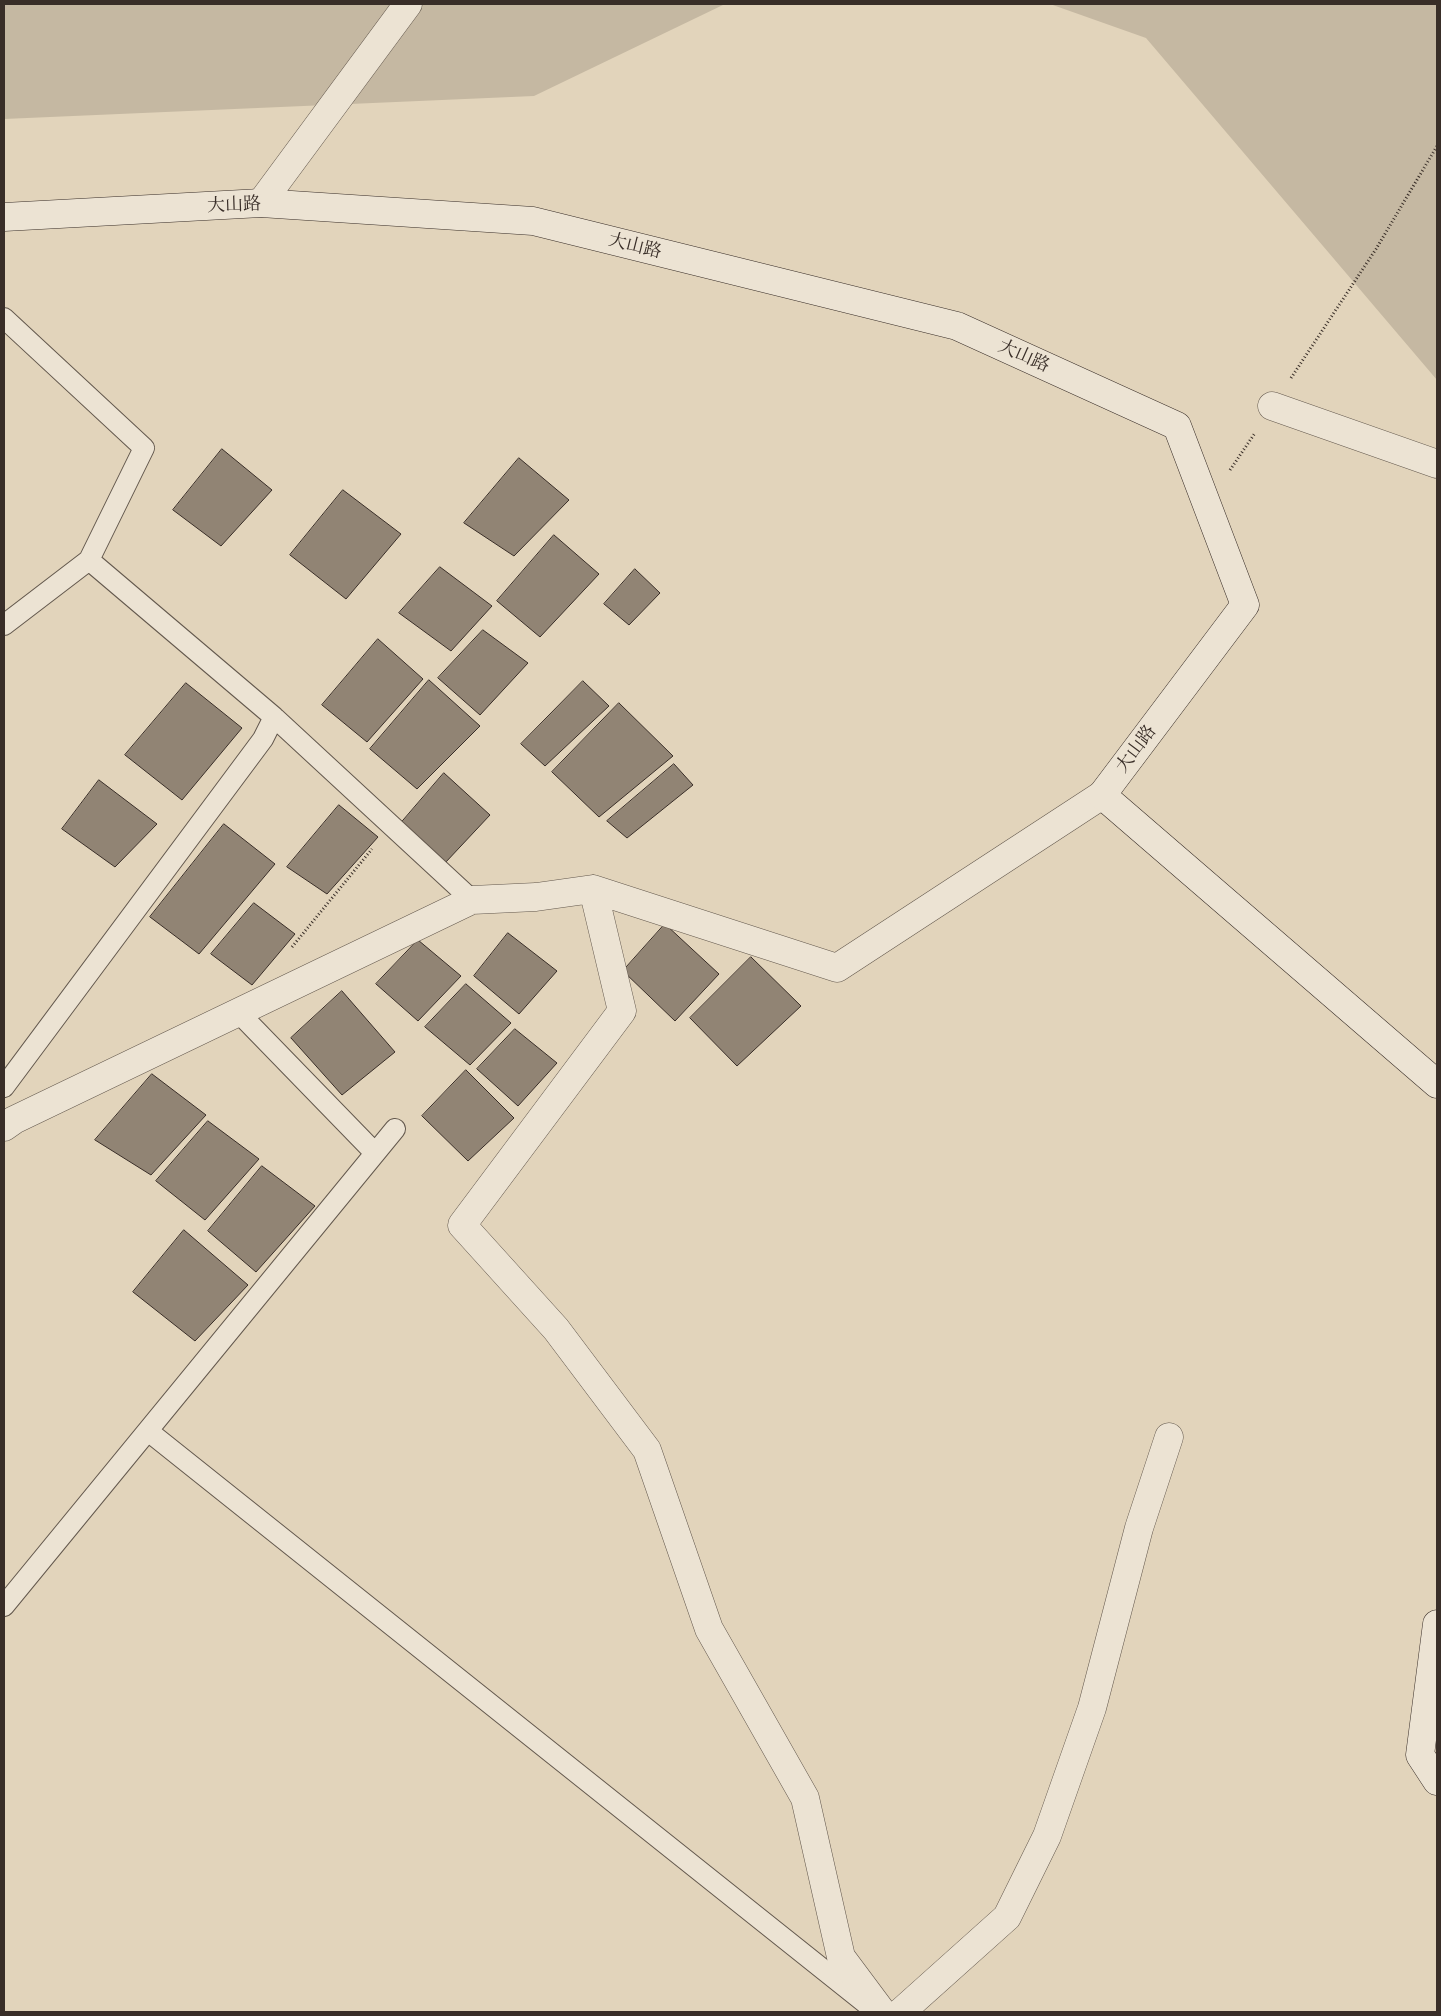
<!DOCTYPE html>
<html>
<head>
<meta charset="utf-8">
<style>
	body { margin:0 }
	#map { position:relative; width:1441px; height:2016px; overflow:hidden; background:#e2d4bb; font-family:"Libre Caslon Text",serif }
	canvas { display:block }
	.frame { position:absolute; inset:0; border:5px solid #392e28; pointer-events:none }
</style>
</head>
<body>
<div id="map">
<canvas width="1441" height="2016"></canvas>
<div class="frame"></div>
</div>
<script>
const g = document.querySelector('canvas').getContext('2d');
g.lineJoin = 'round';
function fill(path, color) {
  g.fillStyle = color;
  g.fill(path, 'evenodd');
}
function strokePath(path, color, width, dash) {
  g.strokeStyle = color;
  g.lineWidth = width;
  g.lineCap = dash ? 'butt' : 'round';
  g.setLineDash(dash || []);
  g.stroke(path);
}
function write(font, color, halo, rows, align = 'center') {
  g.font = font + ' "Libre Caslon Text","Noto Serif TC",serif';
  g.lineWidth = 5;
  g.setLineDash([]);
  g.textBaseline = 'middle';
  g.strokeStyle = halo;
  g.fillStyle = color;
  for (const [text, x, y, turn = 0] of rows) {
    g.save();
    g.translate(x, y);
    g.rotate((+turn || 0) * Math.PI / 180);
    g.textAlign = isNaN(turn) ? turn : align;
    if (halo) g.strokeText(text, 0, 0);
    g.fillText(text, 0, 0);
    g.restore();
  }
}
fill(new Path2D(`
	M4,4H725L534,96L4,119Z
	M1050,4H1437V380L1146,38Z`), '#c5b8a2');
const building = new Path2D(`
	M222,449L272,490L221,546L173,510Z
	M519,458L569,500L514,556L464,523Z
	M343,490L401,534L346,599L290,555Z
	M554,535L599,574L540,637L497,601Z
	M440,567L492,606L451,651L399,613Z
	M635,569L660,593L629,625L604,604Z
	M483,630L528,663L480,715L438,678Z
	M378,639L423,679L367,742L322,705Z
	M429,680L480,726L417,789L370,749Z
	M583,681L609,706L545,766L521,744Z
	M186,683L242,728L182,800L125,755Z
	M619,703L673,756L599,817L552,772Z
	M674,764L693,785L627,838L607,821Z
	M444,773L490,815L445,863L401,823Z
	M99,780L157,824L115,867L62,829Z
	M339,805L378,837L327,894L287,867Z
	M224,824L275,864L199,954L150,917Z
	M254,903L295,934L252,985L211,954Z
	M665,924L719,974L675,1021L623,971Z
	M508,933L557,971L519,1014L474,976Z
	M418,940L461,976L418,1021L376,984Z
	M751,957L801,1006L737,1066L690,1018Z
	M466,984L511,1023L470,1065L425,1027Z
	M342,991L395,1052L342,1095L291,1038Z
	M515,1029L557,1063L518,1106L477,1069Z
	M466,1070L514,1118L468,1161L422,1116Z
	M152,1074L206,1115L151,1175L95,1140Z
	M208,1121L259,1159L205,1220L156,1181Z
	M262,1166L315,1206L256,1272L208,1231Z
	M184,1230L248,1285L195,1341L133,1292Z`);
fill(building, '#918474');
strokePath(building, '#392e28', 1);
const lane = new Path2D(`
	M4,318L144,448L89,560L4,625
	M89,560L274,717L472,900
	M239,1013L375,1153
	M4,1087L263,739L274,717
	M148,1431L869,2006
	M4,1606L395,1129`);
const street = new Path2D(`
	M261,203L408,4
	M1272,406L1437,464
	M593,889L622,1011L462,1225L556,1329L647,1450L709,1629L805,1798L841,1957L882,2012
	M4,1127L14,1120L472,900L536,897L593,889L837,968L1102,795
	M901,2012L1007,1917L1047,1836L1092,1708L1139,1528L1169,1437`);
const secondary = new Path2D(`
	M4,217L261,203L533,221L957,326L1177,426L1245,605L1102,795L1437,1084
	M1437,1624L1420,1755L1437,1781`);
strokePath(lane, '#63584d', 22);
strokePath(street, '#63584d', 29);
strokePath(secondary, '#392e28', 29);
strokePath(new Path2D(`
	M1291,378L1376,249L1437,146
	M1230,470L1255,433
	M292,947L372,849`), '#392e28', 3, [1, 2.5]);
strokePath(lane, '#ece3d3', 20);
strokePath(street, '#ece3d3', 28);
strokePath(secondary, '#ece3d3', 28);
write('18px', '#392e28', '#ece3d3', [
	["大山路",234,205,-2],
	["大山路",635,246,14],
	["大山路",1024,356,24],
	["大山路",1136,749,-53]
]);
</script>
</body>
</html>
